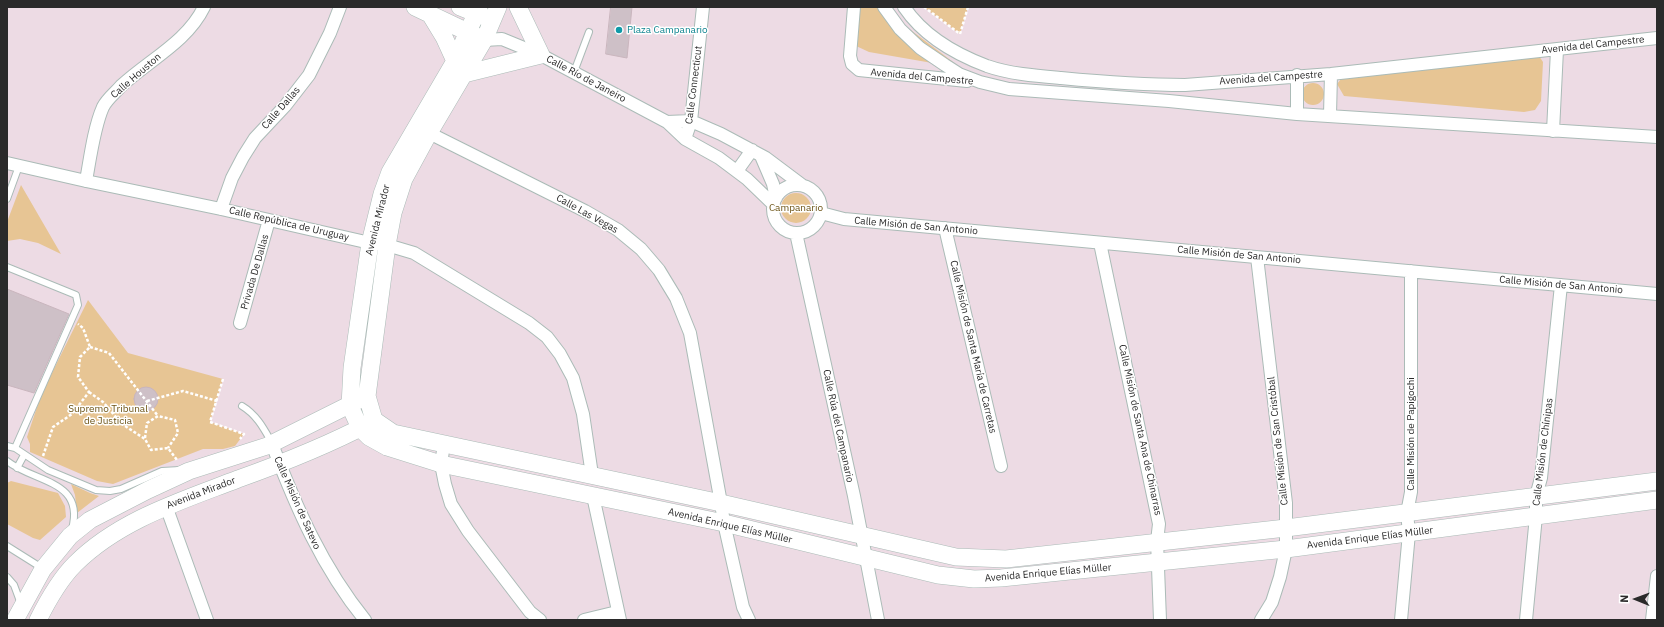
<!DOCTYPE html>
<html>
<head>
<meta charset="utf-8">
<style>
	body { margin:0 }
	#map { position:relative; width:1664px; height:627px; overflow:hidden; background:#eddbe4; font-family:"IBM Plex Sans",sans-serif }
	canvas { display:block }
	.frame { position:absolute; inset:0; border:8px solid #2a2a2a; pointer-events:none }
	.north { position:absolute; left:1616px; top:579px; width:40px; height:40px; -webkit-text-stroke:3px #fff; paint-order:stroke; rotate:271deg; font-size:11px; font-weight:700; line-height:16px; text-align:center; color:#2a2a2a }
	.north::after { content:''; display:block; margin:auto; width:14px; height:18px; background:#2a2a2a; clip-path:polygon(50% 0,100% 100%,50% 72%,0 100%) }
</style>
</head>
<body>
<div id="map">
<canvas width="1664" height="627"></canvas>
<div class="frame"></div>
<div class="north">N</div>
</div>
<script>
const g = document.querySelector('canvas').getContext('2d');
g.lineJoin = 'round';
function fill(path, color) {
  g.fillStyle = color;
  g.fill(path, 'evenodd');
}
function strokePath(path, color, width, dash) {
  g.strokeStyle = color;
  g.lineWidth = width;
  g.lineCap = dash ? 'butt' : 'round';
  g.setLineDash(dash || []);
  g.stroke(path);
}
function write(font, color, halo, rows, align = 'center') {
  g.font = font + ' "IBM Plex Sans",sans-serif';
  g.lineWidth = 3;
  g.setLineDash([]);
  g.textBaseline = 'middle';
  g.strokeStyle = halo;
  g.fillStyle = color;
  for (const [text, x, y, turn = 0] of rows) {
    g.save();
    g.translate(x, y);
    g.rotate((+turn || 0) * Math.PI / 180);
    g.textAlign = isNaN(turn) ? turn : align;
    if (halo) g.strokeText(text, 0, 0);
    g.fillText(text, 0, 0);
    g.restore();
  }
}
fill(new Path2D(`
	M853,7H889L908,28L961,68L869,52L854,45Z
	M924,7H968L960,34L929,11Z
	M1537,53L1543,62L1541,101L1535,110L1524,112L1344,96L1337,84L1345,74Z
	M1302 94a11 11 0 1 1 22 0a11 11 0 1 1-22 0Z
	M21,185L61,254L38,243L20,239L7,241V222Z
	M781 208a15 15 0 1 1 30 0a15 15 0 1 1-30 0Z
	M88,300L128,353L223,379L210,422L244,434L235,446L223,449H203L113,484L97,481L30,452V444L27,437L41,395Z
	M11,481L58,493L65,506L66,517L40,540L33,538L7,524V483Z
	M71,484L90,493L99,496L77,513L75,495Z`), '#e7c594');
const building = new Path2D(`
	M611,7H632L627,58L606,54Z
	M7,289L69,314L34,393L7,385Z
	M134 399a12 12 0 1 1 24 0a12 12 0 1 1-24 0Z`);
fill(building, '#cec0c7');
strokePath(building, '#c9b5bd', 1);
const lane = new Path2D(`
	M574,72L589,32
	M7,199L19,166
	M7,267L76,295L78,305L15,448
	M242,406C257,415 264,429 272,443
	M7,446L15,448L48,470L96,490L110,491L121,489L162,471L180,470
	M7,461C35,483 85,480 72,529
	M17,468L24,455
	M7,546L42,568
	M7,577L14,585L21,604`);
const street = new Path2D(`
	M854,7L850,56L852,64L859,70L967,81
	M884,7L900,29L920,48L945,65L959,74L980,82L1009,89L1169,101L1297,114L1657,137
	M904,7C923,35 955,54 987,66C1010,74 1037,76 1061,78C1103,82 1144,85 1185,85L1331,74L1657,38
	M484,40L502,39L541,55L667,122L685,139L719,158L747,179L774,205
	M1297,114V75
	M1330,115L1331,74
	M667,122L691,121L721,134L766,158L802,185
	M423,130L585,211L618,230L641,249L659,270L676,298L690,333L721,503L724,523L743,607L749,620
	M1553,131L1557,50
	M685,139L691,121L703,7
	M761,156L773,184L776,198
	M7,163L86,181L221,209L370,243L387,245L414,253L529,323L547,337L560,354L573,378L583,414L592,475
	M737,171L752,150
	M86,181C90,159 94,127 103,107C107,99 115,93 121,86C149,60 187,42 204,7
	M773 209a24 24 0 1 1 48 0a24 24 0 1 1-48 0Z
	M221,209L232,178L243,157L255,138L285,106L309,75L330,33L340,7
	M821,213L844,219L1657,294
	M945,228L1001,466
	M796,233L854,496L878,620
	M1100,243L1159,524L1157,541L1160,620
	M1257,257L1286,503V549L1280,577L1272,602L1261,620
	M240,323L269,220
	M272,444C296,507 322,567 365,620
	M444,444L441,464L445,484L451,504L468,531L530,612L540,620
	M593,496L620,620
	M166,506L207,620
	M584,620L617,612
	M1401,620L1409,533L1407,513L1411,492V271
	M1526,620L1536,516V496L1541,478L1561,285
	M1652,620L1657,576`);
const secondary = new Path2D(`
	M415,7L478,37
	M460,7L487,18
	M479,7L455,61L390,172L382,194L370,243L352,368L350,406L360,428L369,437L387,447L441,464L724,523L938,575L974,579L1001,578L1286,549L1657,500
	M430,14L444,37L455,61
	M464,74L541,55L518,7
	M374,420L393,433L721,503L956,557L1006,559L1286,528L1657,481
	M374,420L367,396L387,245L393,213L404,179L429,133L484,40L498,7
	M15,620L43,569L70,536L90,520L148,490L189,471L267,446L359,400
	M38,620C48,600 59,580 75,564C119,520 181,501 238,479C283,463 328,445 370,423`);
strokePath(lane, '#abbbb7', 8);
strokePath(street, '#abbbb7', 14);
strokePath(secondary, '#abbbb7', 18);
strokePath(new Path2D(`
	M924,7L960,34L968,7
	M90,347L109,353L158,416
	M223,379L210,422L244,434L240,439
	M89,392L103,402L122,424L145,439L151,450L168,448L177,460
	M147,401L183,391L217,401
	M145,438L147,423L158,416L175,420L178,433L168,448
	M43,456L53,427L72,414L89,392L78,377L80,357L90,347L83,328L78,324`), '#fff', 2.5, [3, 2]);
strokePath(lane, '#fff', 6);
strokePath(street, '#fff', 12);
strokePath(secondary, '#fff', 17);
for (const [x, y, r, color] of [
	[619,30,4,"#0f9aa8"]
]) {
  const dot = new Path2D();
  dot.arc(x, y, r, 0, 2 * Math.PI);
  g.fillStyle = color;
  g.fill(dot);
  strokePath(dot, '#fff', 1.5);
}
write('10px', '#0d838f', '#fff', [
	["Plaza Campanario",627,30]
], 'left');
write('10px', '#2a2a2a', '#fff', [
	["Avenida del Campestre",1593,45,-6],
	["Calle Houston",136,76,-41],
	["Avenida del Campestre",922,77,5],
	["Avenida del Campestre",1271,78,-4],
	["Calle Río de Janeiro",586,79,28],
	["Calle Connecticut",694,85,-83],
	["Calle Dallas",281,108,-49],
	["Calle Las Vegas",587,214,29],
	["Avenida Mirador",378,220,-76],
	["Calle República de Uruguay",289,224,13],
	["Calle Misión de San Antonio",916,226,5],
	["Calle Misión de San Antonio",1239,255,5],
	["Privada De Dallas",255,272,-74],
	["Calle Misión de San Antonio",1561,285,5],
	["Calle Misión de Santa María de Carretas",973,347,77],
	["Calle Rúa del Campanario",838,426,78],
	["Calle Misión de Santa Ana de Chinarras",1140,430,78],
	["Calle Misión de Papigochi",1411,434,-90],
	["Calle Misión de San Cristóbal",1278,441,-96],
	["Calle Misión de Chínipas",1543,452,-83],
	["Avenida Mirador",201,493,-21],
	["Calle Misión de Satevo",297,503,66],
	["Avenida Enrique Elías Müller",730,526,13],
	["Avenida Enrique Elías Müller",1370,538,-7],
	["Avenida Enrique Elías Müller",1048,573,-5]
]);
write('10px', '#6c5315', '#fff', [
	["Campanario",796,208],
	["Supremo Tribunal",108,409],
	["de Justicia",108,421]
]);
</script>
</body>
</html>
